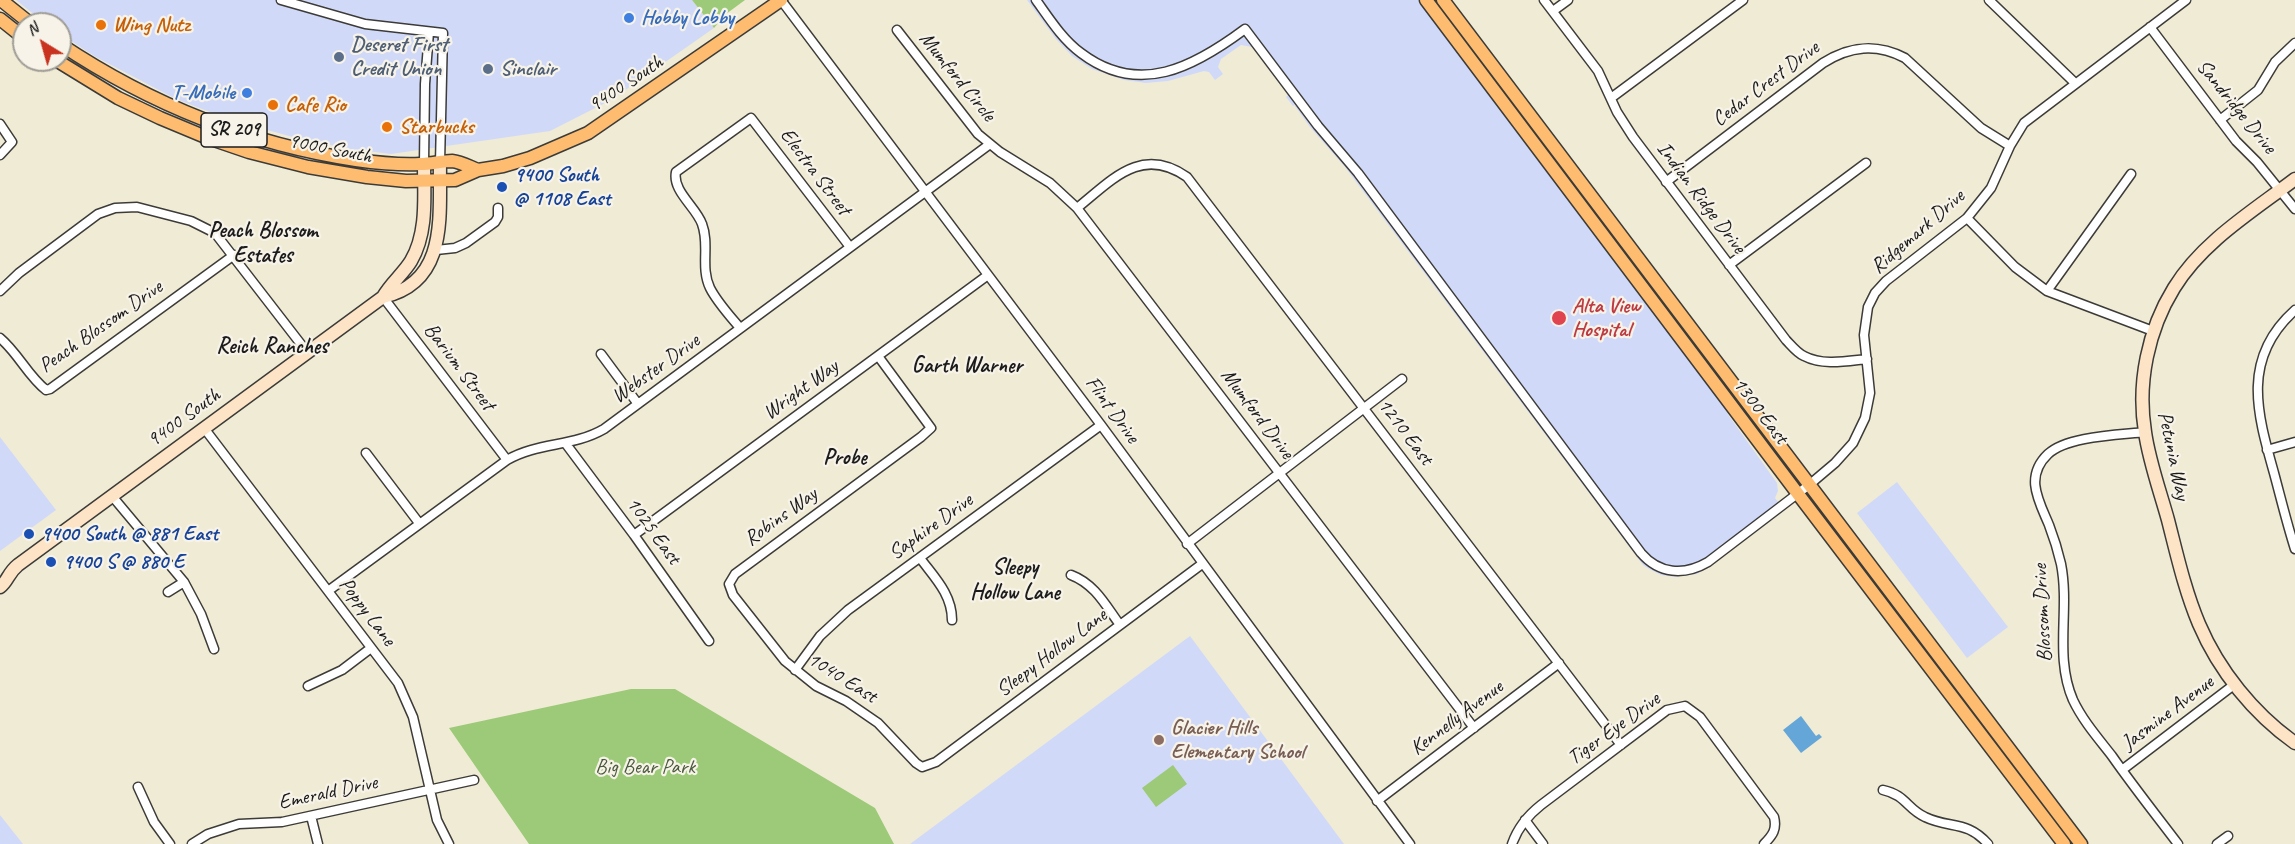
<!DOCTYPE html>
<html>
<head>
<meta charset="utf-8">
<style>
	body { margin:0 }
	#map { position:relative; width:2295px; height:844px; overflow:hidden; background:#f0ebd5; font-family:Caveat,sans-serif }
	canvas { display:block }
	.north { position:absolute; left:12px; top:12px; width:60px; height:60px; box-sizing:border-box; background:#f7f3e8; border:2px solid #9f9d96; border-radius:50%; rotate:323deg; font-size:16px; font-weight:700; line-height:24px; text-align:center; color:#1c1c1c }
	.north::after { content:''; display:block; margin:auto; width:21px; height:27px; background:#c8321e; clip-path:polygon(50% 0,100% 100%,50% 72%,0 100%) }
</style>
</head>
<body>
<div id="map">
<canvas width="2295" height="844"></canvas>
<div class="north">N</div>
</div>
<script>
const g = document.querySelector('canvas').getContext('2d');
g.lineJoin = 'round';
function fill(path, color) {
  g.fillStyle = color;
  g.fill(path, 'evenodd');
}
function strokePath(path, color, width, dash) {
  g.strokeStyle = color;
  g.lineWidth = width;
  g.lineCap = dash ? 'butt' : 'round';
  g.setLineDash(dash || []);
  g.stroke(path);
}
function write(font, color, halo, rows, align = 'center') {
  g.font = font + ' Caveat,sans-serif';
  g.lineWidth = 4.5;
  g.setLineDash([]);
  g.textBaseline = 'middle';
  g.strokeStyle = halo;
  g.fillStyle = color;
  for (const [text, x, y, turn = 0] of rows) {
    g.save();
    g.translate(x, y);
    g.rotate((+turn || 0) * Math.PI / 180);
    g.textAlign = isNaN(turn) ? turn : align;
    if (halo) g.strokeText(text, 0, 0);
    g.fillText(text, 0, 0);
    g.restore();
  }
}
fill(new Path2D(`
	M16,0H692L714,28L611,100L550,131L391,154L350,149L300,139L231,120L176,99L96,57L60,34V24H46Z
	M1027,0H1418L1720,399L1729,416L1777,483L1778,491L1775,498L1785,510L1709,567L1697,574L1675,577L1661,575L1649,569L1643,565L1345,167L1310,127L1295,106L1296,104L1293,106L1286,97L1288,95L1252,47L1241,45L1221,59L1218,67L1223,74L1215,80L1209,72L1204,71L1168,81L1146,83L1124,80L1092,69L1072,56L1056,39Z
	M0,437L56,510L0,551Z
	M1897,482L2008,627L1967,658L1857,513Z
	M1190,636L1344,844H910Z
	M0,815L23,844H0Z`), '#d1d9f9');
fill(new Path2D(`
	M692,0H745L726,14L714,28Z
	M631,689H675L875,808L894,844H529L449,728Z
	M1173,765L1187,784L1156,807L1142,788Z`), '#9cca78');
fill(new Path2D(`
	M1801,716L1816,736L1819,734L1822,737L1801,753L1783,730Z`), '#65a6d8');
const street = new Path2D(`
	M281,0L365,24L443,33L440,163
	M781,0L1101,425L1410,844
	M1036,0C1049,18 1062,39 1081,53C1139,97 1194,67 1245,29L1318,126L1358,173L1641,553C1659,574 1684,576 1708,562L1809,485L1835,463L1853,443L1865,418L1870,393L1864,335L1868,307L1875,293L1886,281L1967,218L1991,188L2010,146L2024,123L2186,0
	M1544,0L1598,71L1617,112L1633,137L1786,340C1791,345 1797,353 1804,356C1823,366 1847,361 1867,359
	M1989,0L2075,83
	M1553,11L1568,0
	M2150,27L2236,141L2257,162L2295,209
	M897,30L978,134L1000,152L1050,183L1077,208L1474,728
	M1611,98L1743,0
	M2220,120L2258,90L2275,62L2295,43
	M0,124L12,142L0,155
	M424,164L425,84L429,32
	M1666,182L1823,63C1850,46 1876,43 1905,58L1981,128L2010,146
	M1077,208C1112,180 1141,145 1187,177L1621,745
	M1967,218L2015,267L2047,291L2153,331
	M436,250L455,248L466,243L495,222L498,217V208
	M1729,265L1866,163
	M0,291L19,273L98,214L115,208L137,207L191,221L215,233L307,352
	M2047,291L2131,174
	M383,297L507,460
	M2295,310C2241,358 2257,413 2274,473C2281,499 2287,524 2295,549
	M740,328C730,316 717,302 710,288C700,267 710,245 702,224C696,207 672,191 676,172L751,118L850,247
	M0,338C18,353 28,376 46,390L50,389L234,255
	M601,354L638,404
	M878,356L931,428L921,437L735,574L729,584L733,595L785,661L816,686L846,701L878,723L916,763L922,767L936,762L1202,564
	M204,428L398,683L413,717L437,820L449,844
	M2145,432C2119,435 2067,436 2048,454C2024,477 2039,501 2049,525C2054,538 2058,551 2061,564C2070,610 2054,656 2073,700C2083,721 2098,738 2112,756C2133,786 2156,815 2178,844
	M566,444L634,535L709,641
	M2267,450L2295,442
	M366,453L419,523
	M112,496L184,582L201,614L214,649
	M634,535L988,275
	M1187,544L1402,379
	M920,558C934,577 952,594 952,620
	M1071,575C1095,584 1106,606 1120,625
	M328,591L507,460C538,442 573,447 604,429L990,144
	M168,592L184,582
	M795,670L820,636L848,610L1101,425
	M308,686L342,670L371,648
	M2122,770L2235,684
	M138,787L154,822L170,844
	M1883,790C1906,795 1907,809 1925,817C1950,829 1967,820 1988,844
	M1377,801L1559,663
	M311,816L318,844
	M1525,820L1543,844
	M192,844L208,834L239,824L282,822L474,780
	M1512,844C1518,827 1527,816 1541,805L1667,710L1685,706L1700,717L1774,817C1777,829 1773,835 1764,844
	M2217,844L2228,836`);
const secondary = new Path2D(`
	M2295,179C2253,211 2202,242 2174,288C2148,330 2137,383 2145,432C2149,461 2160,491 2168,520C2177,555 2185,591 2199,624C2219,671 2254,714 2295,743
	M383,297C391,283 403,274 411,261C428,232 424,196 424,164
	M0,587C8,581 8,573 18,565L383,297C449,282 439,215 440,163`);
const primary = new Path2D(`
	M1,0L31,24
	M1426,0L1798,494L2064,844
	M1443,0L2081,844
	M0,19L24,38
	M60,44C150,104 249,144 356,160C378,163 399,165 420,164C431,164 442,161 452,161C461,162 470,167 478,170
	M56,60L118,98L160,118L208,138L249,152L308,167L367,177L406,181L455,180L478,170L503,166L530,158L588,133L781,0`);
strokePath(street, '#3c3b38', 11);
strokePath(secondary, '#3c3b38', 15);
strokePath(primary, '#3c3b38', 15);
strokePath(street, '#fff', 8);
strokePath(secondary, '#fee4c6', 12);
strokePath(primary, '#fdbc70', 12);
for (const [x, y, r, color] of [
	[629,18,6,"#3f7fe0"],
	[101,25,6,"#e8710a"],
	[339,57,6,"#5c6f8a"],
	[488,69,6,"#5c6f8a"],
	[247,93,6,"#3f7fe0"],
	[273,105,6,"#e8710a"],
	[387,127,6,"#e8710a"],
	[502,187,6,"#1a4fb4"],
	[1559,318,8,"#e0444e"],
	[29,534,6,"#1a4fb4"],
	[51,562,6,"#1a4fb4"],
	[1159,740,6,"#8d6e63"]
]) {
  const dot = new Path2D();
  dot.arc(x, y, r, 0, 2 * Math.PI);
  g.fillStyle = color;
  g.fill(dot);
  strokePath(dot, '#f7f3e8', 2);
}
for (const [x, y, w] of [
	[234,130,66]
]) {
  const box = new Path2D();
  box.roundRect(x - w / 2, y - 17, w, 34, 4.5);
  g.fillStyle = '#f7f3e8';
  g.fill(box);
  strokePath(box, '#1c1c1c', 1.5);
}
write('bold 20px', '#1c1c1c', null, [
	["SR 209",234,130]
]);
write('bold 21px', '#366cbe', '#f7f3e8', [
	["Hobby Lobby",641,18],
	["T-Mobile",235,93,"right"]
], 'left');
write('bold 21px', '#c56008', '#f7f3e8', [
	["Wing Nutz",113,25],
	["Cafe Rio",285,105],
	["Starbucks",399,127]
], 'left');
write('bold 21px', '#4e5e75', '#f7f3e8', [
	["Deseret First",351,45],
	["Credit Union",351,69],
	["Sinclair",500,69]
], 'left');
write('21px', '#1c1c1c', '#f7f3e8', [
	["Mumford Circle",957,77,51],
	["9400 South",626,84,-34],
	["Cedar Crest Drive",1766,84,-37],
	["Sandridge Drive",2236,107,51],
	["9000 South",330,149,11],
	["Electra Street",815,172,53],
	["Indian Ridge Drive",1701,198,53],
	["Ridgemark Drive",1918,232,-41],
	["Peach Blossom Drive",101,327,-35],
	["Barium Street",459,367,53],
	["Webster Drive",656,369,-36],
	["Wright Way",801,390,-36],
	["Flint Drive",1112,410,54],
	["1300 East",1760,411,53],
	["Mumford Drive",1257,414,53],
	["9400 South",184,418,-36],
	["1210 East",1405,432,53],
	["Petunia Way",2173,456,78],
	["Robins Way",781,517,-36],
	["Saphire Drive",931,527,-36],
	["1025 East",653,531,54],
	["Poppy Lane",367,612,53],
	["Blossom Drive",2043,613,-93],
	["Sleepy Hollow Lane",1052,653,-37],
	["1040 East",842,678,32],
	["Jasmine Avenue",2168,713,-37],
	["Kennelly Avenue",1457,718,-37],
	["Tiger Eye Drive",1614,729,-36],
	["Emerald Drive",328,793,-12]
]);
write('bold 21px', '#164399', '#f7f3e8', [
	["9400 South",514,175],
	["@ 1108 East",514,199],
	["9400 South @ 881 East",41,534],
	["9400 S @ 880 E",63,562]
], 'left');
write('bold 21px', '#be3a42', '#f7f3e8', [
	["Alta View",1572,306],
	["Hospital",1572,330]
], 'left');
write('bold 21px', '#785e54', '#f7f3e8', [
	["Glacier Hills",1171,728],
	["Elementary School",1171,752]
], 'left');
write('21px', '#49593c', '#f7f3e8', [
	["Big Bear Park",645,767]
]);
write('bold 22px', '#1c1c1c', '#f7f3e8', [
	["Peach Blossom",263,231],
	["Estates",263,256],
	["Reich Ranches",272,347],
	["Garth Warner",967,366],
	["Probe",845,458],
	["Sleepy",1015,568],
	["Hollow Lane",1015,593]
]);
</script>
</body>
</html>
